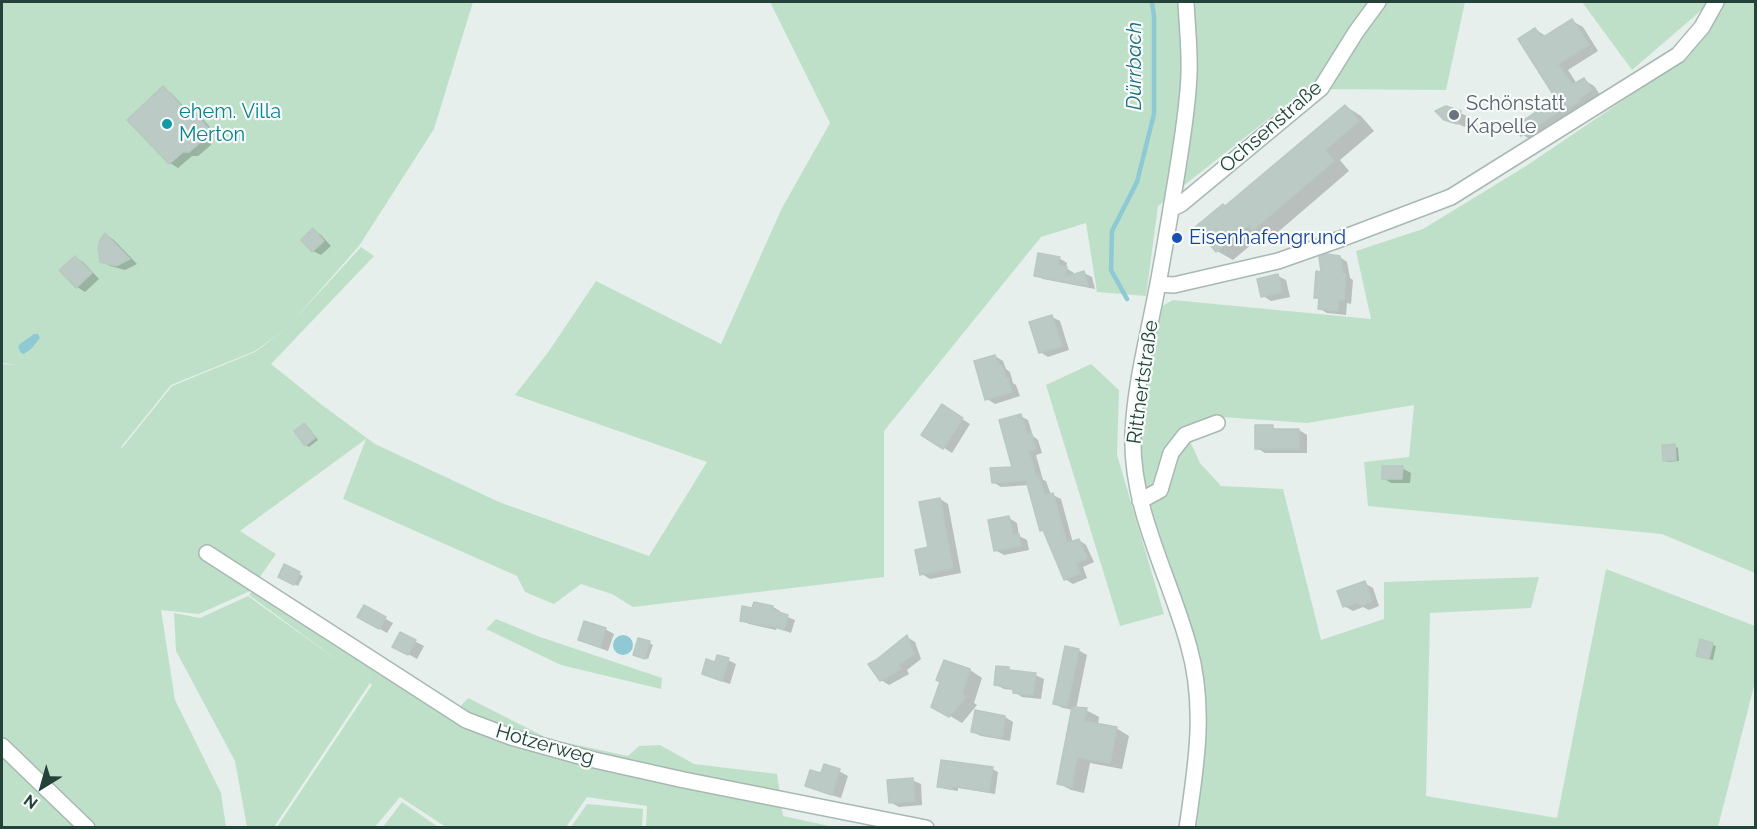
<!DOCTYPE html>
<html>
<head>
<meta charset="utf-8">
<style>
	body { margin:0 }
	#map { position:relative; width:1757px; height:829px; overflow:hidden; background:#e6efeb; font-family:Raleway,sans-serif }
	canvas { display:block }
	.frame { position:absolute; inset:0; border:3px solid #24423a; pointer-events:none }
	.north { position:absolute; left:12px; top:757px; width:60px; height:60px; -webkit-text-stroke:4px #f7fbf9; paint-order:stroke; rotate:217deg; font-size:16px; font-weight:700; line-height:24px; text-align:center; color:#24423a }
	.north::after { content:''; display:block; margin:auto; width:21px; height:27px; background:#24423a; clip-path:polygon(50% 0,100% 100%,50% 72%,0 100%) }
</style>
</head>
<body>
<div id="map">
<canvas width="1757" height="829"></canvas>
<div class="frame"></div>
<div class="north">N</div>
</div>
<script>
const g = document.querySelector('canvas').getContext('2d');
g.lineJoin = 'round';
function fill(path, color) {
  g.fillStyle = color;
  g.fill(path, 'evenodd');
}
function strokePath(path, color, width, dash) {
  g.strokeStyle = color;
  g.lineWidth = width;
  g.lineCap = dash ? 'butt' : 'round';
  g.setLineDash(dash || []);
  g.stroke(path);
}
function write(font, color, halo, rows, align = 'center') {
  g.font = font + ' Raleway,sans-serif';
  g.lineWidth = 4.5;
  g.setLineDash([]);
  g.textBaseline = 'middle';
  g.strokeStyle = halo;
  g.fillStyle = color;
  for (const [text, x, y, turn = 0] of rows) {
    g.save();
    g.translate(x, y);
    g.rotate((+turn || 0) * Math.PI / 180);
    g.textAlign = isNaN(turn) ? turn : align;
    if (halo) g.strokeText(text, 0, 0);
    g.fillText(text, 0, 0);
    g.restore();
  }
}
fill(new Path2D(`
	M2,2H473L434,129L359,246L293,321L361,247L374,256L271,364L322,405L375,444L499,502L649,556L707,462L515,395L549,351L596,281L721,344L782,208L830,123L770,2H1465L1446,90L1306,89L1158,206L1146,296L1097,292L1086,223L1041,237L884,431V577L633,607L612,594L581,584L554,604L525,592L517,576L343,499L366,439L240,531L276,554L250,591L199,614L161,610L175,700L221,793L226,827H2V364L17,365L2,363ZM288,327L255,352L172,386L122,448L121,447L171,385L255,351Z
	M1582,2H1711L1632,70Z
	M1719,2H1755V573L1662,534L1368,506L1364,462L1409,457L1414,405L1307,423L1222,417L1184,428L1200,463L1221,486L1283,489L1321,640L1384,619V582L1539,577L1531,608L1430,613L1426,796L1557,818L1606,569L1755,626V682L1718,827H1195L1206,726L1204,678L1186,611L1153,516L1146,488L1139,441L1157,309L1173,300L1371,319L1356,251L1423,229L1526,166L1671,68L1709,24Z
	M1091,364L1119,390L1117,455L1164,614L1120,626L1046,385Z
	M255,587L450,718L468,698L549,739L628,756L639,746L660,745L694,764L777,774L783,816L834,827H646L647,806L587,797L566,827H446L400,797L375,827H277L372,685L370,683L274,827H247L235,761L176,651L174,613L200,618L248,596L344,665L249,595Z
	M496,619L540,637L662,678L661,689L561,665L486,629Z
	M402,802L438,827H383Z
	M587,804L643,809L642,827H571Z`), '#bfe0c8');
fill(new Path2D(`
	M34,334H38L40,338L32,348L24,354L21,353L18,347L20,344Z
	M613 645a10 10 0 1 1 20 0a10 10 0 1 1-20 0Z`), '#8ec9d4');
fill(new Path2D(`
	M1572,21L1583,27L1598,51L1568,70L1577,84L1584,80L1594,86L1601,96L1533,141L1523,135L1517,126L1558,99L1535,29L1547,37Z
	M163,88L171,93L190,113L193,112L201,117L215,133L210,138L211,145L198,156H192L178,168L170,163Z
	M1345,106L1361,116L1374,131L1340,160L1349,171L1271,238L1264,234L1233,260L1217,251L1226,207Z
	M1446,107L1469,117L1465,127L1444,118Z
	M313,230L321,235L331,246L321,255L313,251Z
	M106,235L114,240L137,264L125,270L110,266L102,261Z
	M1340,257L1347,262L1350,278L1353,280L1351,304L1347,303L1346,315L1327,313L1320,309L1321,300L1316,297L1323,274Z
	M75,258L83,262L99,279L85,292L77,287L61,271Z
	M1059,258L1067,263L1066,268L1074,273L1073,276L1084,273L1092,277L1095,289L1043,279L1036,275Z
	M1278,276L1286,280L1290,297L1271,301L1263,296Z
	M1052,317L1060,321L1069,350L1048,357L1040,352Z
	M995,356L1003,361L1006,369L1010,372L1013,383L1016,385L1020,396L995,404L987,399Z
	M950,411L970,424L952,453L944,448Z
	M1020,416L1028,420L1033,436L1038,440L1042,453L1036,455L1043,480L1046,481L1051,495H1053L1061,499L1073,543L1079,540L1086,545L1094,562L1083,567L1087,578L1073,584L1065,579L1046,533L1041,530L1029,485L1001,487L993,482L1014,468Z
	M304,425L308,427L318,440L309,447L306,445Z
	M1272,427L1279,431L1299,430L1307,435V453H1265L1257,448Z
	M1674,446L1678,448L1679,461L1668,462L1665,460Z
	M1402,468L1411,473L1410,483H1391L1383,478Z
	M940,499L948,504L961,573L930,579L922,574L930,548Z
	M1009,518L1017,523L1019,536L1027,540L1029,550L1004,555L995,550Z
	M285,566L303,576L298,586L280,576Z
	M1364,583L1373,588L1379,606L1369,610L1363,607L1353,611L1344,606Z
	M755,604L773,607L780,611V614L795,620L791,633L777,628L776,630L749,624L741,620L753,610Z
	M364,607L393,623L387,633L359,617Z
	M605,629L614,634L608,651L588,644L580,640Z
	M401,634L424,646L417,659L394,646Z
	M907,637L915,642L921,659L907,670L909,674L889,685L881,680Z
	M1701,641L1716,646L1713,660L1701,657Z
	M649,643L653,645L648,659L638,656Z
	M1078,650L1087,655L1076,709L1086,710L1099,717L1098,725L1116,728L1129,736L1122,769L1090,763L1084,793L1071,790L1058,783L1073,710L1063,708L1054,704Z
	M728,660L736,664L730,684L712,678L703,674L716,664Z
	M945,662L970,670L982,678L974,703L977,705L962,723L933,706L942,681Z
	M1008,669L1015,672L1035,675L1044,679L1041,699L1022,697L1014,692V690L1004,689L995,684Z
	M976,712L1005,717L1013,722L1010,741L981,736L972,732Z
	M992,769L998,772L995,794L958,788V791L945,789L939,786Z
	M839,771L848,776L841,798L815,790L806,785L822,775Z
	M912,780L921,784L922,805L899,807L890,802Z`), '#0003');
strokePath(new Path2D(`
	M1127,299L1111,270L1112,231L1137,182L1154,114V16L1152,2`), '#8ec9d4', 4.5);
const building = new Path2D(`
	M1572,19L1589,45L1558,64L1572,85L1584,78L1592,90L1579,99L1580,101L1570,107L1569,105L1521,136L1515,126L1556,99L1518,39L1535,28L1542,38Z
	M163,86L187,112L193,111L208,128L202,133L203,140L189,152H183L169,164L127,120Z
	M1345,105L1359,121L1325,150L1334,161L1253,230L1249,225L1216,252L1195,227L1223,204L1225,206Z
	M1446,106L1461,111L1457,124L1444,120L1435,111Z
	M313,228L324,241L312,252L301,240Z
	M105,233L130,259L116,266L100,262L98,248L100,240Z
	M1038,253L1060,257L1058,265L1067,267L1065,277L1084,271L1088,286L1034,276Z
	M1327,254L1340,256L1343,274H1346L1344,300H1339L1338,311L1318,309L1319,298H1314L1316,271L1321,272L1319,257Z
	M75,256L92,273L76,288L59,270Z
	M1278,274L1282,292L1261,297L1257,279Z
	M1052,315L1062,346L1039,353L1029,322Z
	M995,355L999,366L1002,365L1006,379L1008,378L1012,392L985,400L974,361Z
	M942,404L963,418L943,449L921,435Z
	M1021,414L1027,435L1031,433L1036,449L1029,451L1036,476L1038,475L1045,495L1053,493L1067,543L1079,539L1087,558L1076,563L1080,573L1064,580L1043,530L1040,531L1026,480L992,483L990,468L1012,467L999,420Z
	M304,423L315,438L305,446L294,431Z
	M1255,425H1273V429H1299V449H1255Z
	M1675,444L1676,460L1663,461L1662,445Z
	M1382,466H1403L1402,479H1382Z
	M940,498L953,568L920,575L915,550L928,547L919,502Z
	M1009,516L1013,535L1019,534L1021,546L994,551L988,520Z
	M284,564L300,572L294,585L278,577Z
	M1365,581L1372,601L1360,606L1358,602L1343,607L1337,591Z
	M754,602L773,606L772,610L788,615L784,630L769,625V626L740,621L742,606L752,608Z
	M364,605L386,617L379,629L357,617Z
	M584,621L606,628L600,647L578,640Z
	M400,632L416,640L408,655L392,647Z
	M907,635L914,654L899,665L901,669L880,681L868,664L876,660Z
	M638,638L650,641L645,659L633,655Z
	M1700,639L1713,643L1709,659L1696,656Z
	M1065,646L1079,649L1067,706L1053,704Z
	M717,655L729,658L722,681L702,674L706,659L715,662Z
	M944,660L970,669L962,694L966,697L949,717L931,707L940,682L936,680Z
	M996,666L1009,667V670L1036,673L1033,695L1013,693V688L994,685Z
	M1072,707L1087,708L1084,721L1117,727L1110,763L1077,757L1072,787L1057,784Z
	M975,710L1005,716L1002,738L971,732Z
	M941,760L993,767L989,792L952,786V789L937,787Z
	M824,764L840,769L832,795L805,786L810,770L821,773Z
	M913,778L915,801L889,803L887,780Z`);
fill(building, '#bbcac4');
strokePath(building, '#b8c9c2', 1.5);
const minor = new Path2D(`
	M1186,2C1187,26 1190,50 1189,74C1188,107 1182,140 1177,173C1170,214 1164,254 1156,294C1147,340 1135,387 1133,433C1130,509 1170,576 1189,647C1206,707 1196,767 1187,828
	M1171,209L1181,204L1321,88L1356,32L1378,2
	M1158,284L1174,285L1278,261L1335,241L1451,197L1678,55L1702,27L1716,2
	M1140,501L1160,490L1171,453L1185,435L1217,423
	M207,553L466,720L511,737L590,759L684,780L926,828
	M2,746L87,828`);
strokePath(minor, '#a8b8b2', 18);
strokePath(minor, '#fff', 15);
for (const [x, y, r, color] of [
	[1454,115,6,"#6b7280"],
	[167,124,6,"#0f9aa8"],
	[1177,238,6,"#1a4fb4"]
]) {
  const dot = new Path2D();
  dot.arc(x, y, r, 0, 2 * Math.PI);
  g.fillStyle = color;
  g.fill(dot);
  strokePath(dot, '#f7fbf9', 2);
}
write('20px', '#5b616d', '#f7fbf9', [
	["Schönstatt",1466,104],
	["Kapelle",1466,127]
], 'left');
write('20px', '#0d838f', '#f7fbf9', [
	["ehem. Villa",179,112],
	["Merton",179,135]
], 'left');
write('20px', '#24423a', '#f7fbf9', [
	["Ochsenstraße",1271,127,-41],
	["Rittnertstraße",1143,382,-82],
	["Hotzerweg",545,745,16]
]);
write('20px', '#164399', '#f7fbf9', [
	["Eisenhafengrund",1189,238]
], 'left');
write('italic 21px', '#1c6f80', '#f7fbf9', [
	["Dürrbach",1135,66,-90]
]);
</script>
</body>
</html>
